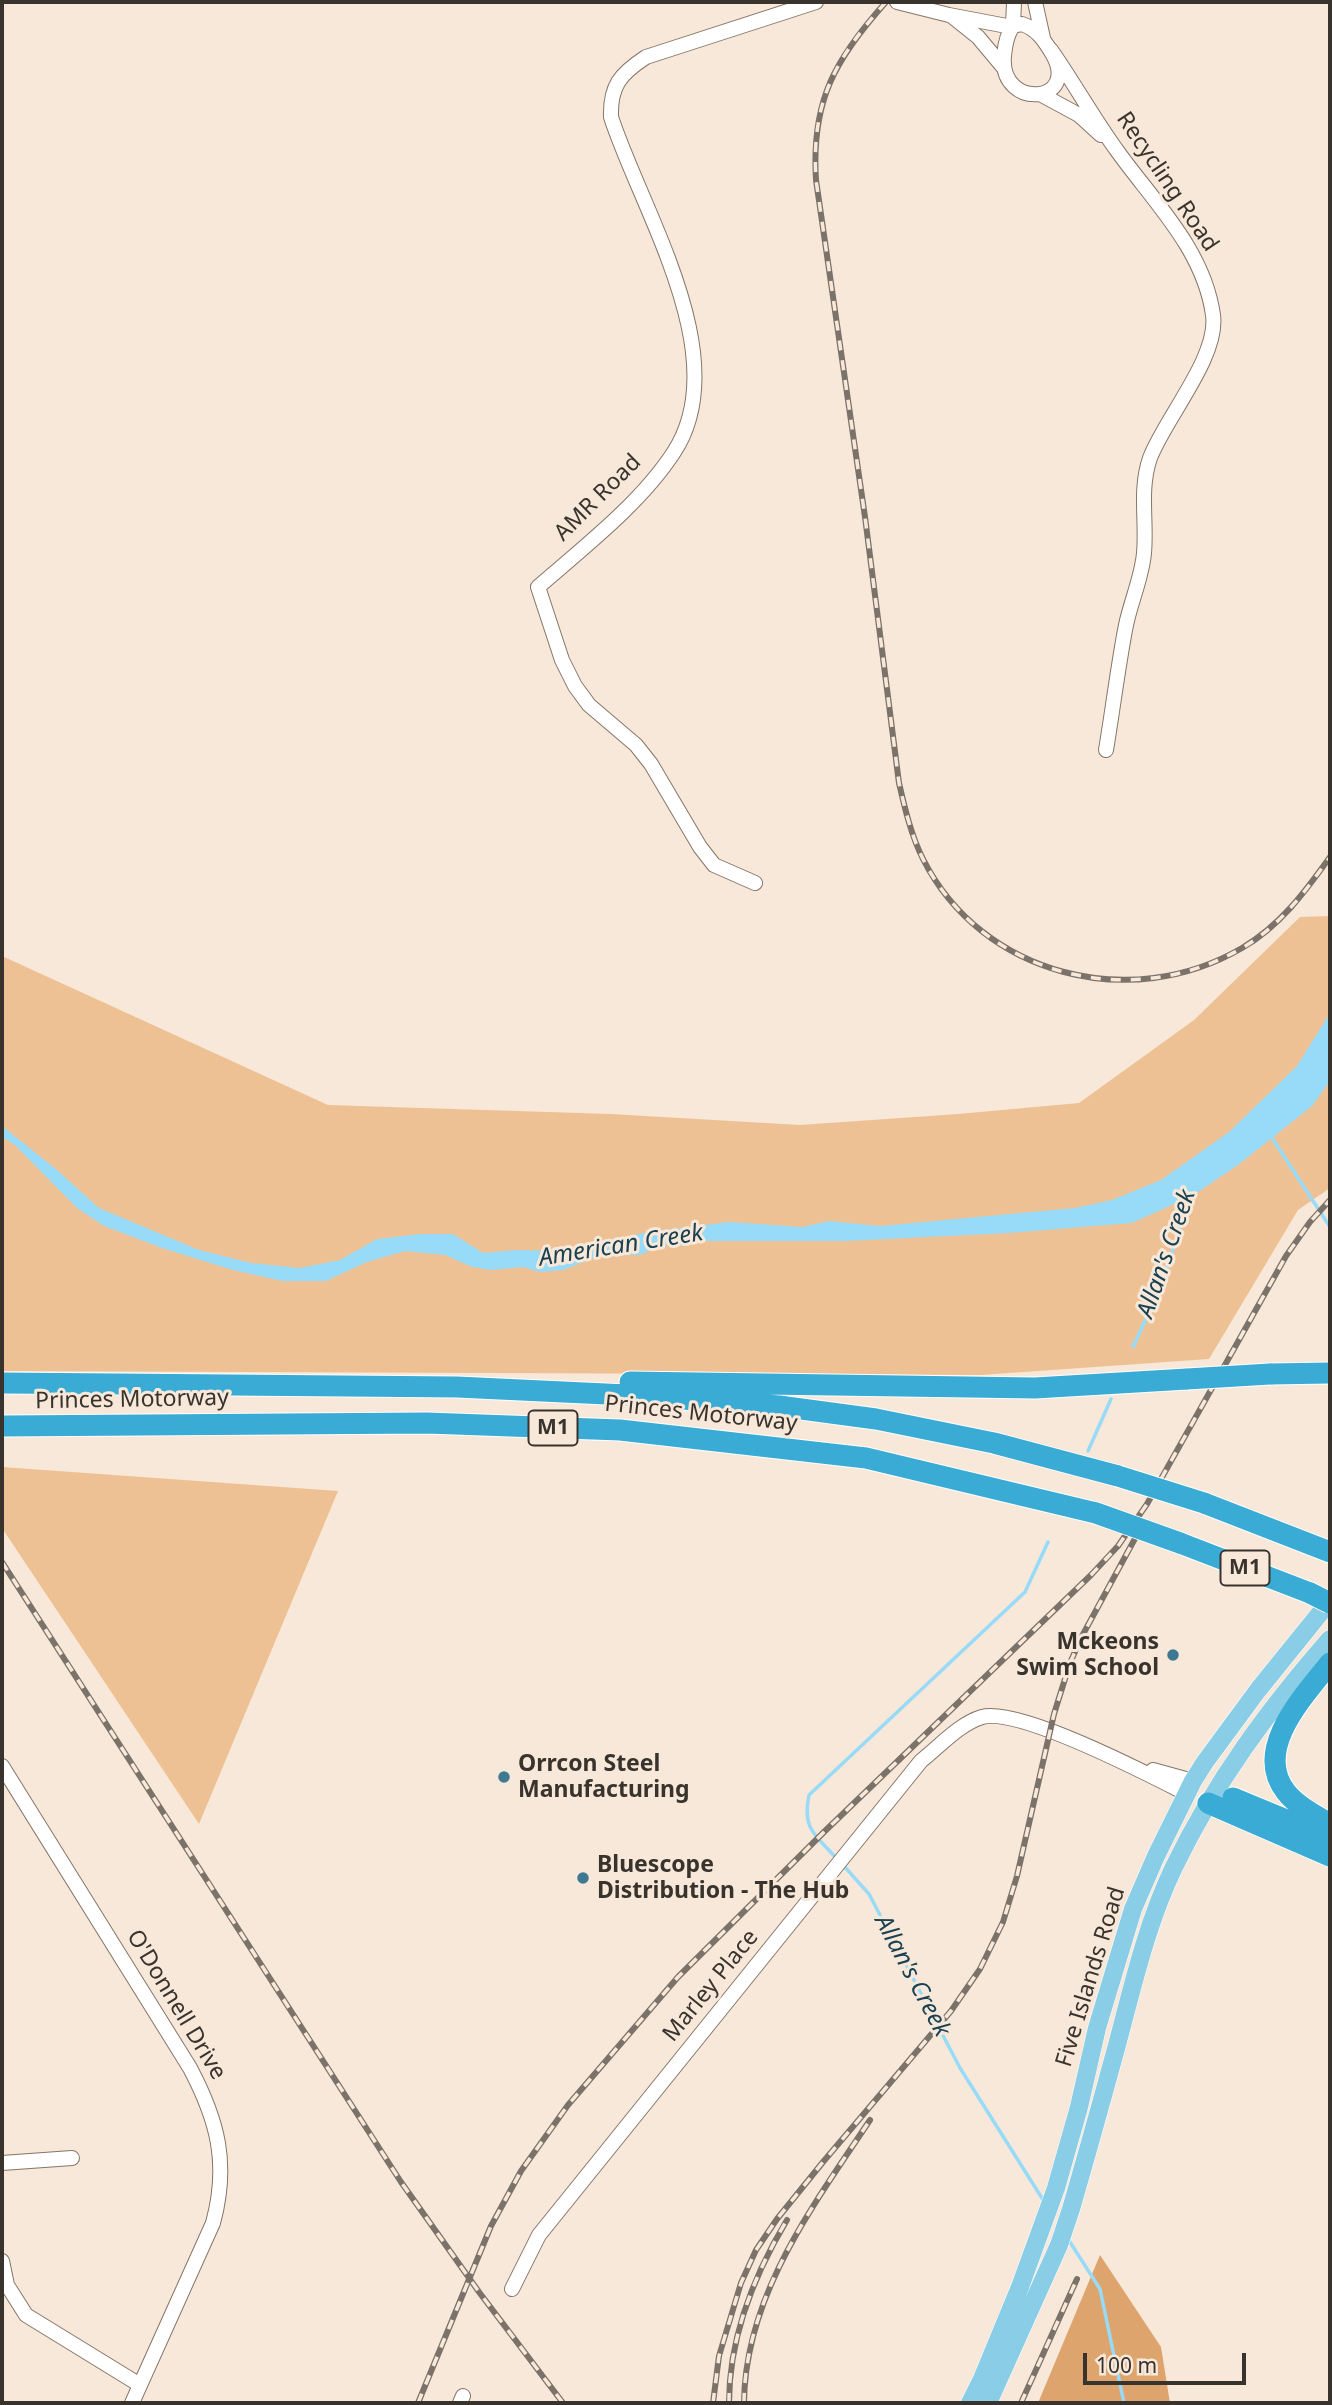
<!DOCTYPE html>
<html>
<head>
<meta charset="utf-8">
<style>
	body { margin:0 }
	#map { position:relative; width:1332px; height:2405px; overflow:hidden; background:#f8e8d9; font-family:"Noto Sans",sans-serif }
	canvas { display:block }
	.frame { position:absolute; inset:0; border:4px solid #39332d; pointer-events:none }
	.scale { position:absolute; left:1083px; top:2353px; width:163px; height:32px; box-sizing:border-box; border:4px solid #39332d; border-top:0; padding-left:9px; font-size:21px; line-height:24px; white-space:nowrap; color:#39332d; -webkit-text-stroke:5px #f8e8d9; paint-order:stroke }
</style>
</head>
<body>
<div id="map">
<canvas width="1332" height="2405"></canvas>
<div class="frame"></div>
<div class="scale">100 m</div>
</div>
<script>
const g = document.querySelector('canvas').getContext('2d');
g.lineJoin = 'round';
function fill(path, color) {
  g.fillStyle = color;
  g.fill(path, 'evenodd');
}
function strokePath(path, color, width, dash) {
  g.strokeStyle = color;
  g.lineWidth = width;
  g.lineCap = dash ? 'butt' : 'round';
  g.setLineDash(dash || []);
  g.stroke(path);
}
function write(font, color, halo, rows, align = 'center') {
  g.font = font + ' "Noto Sans",sans-serif';
  g.lineWidth = 6;
  g.setLineDash([]);
  g.textBaseline = 'middle';
  g.strokeStyle = halo;
  g.fillStyle = color;
  for (const [text, x, y, turn = 0] of rows) {
    g.save();
    g.translate(x, y);
    g.rotate((+turn || 0) * Math.PI / 180);
    g.textAlign = isNaN(turn) ? turn : align;
    if (halo) g.strokeText(text, 0, 0);
    g.fillText(text, 0, 0);
    g.restore();
  }
}
fill(new Path2D(`
	M1330,916V1188L1298,1210L1209,1359L981,1375L2,1371V956L328,1105L611,1114L800,1125L958,1114L1079,1103L1194,1020L1300,917Z
	M2,1467L338,1491L199,1824L2,1528Z`), '#eec194');
fill(new Path2D(`
	M1100,2255L1161,2347L1170,2403H1038Z`), '#dda56d');
fill(new Path2D(`
	M1330,1013V1081L1312,1106L1238,1165L1192,1196L1132,1223L1009,1233L846,1241H701L686,1246L662,1245L640,1255H602L563,1270L540,1272L523,1267L491,1270L472,1267L445,1255L405,1251L367,1262L326,1281H282L233,1270L162,1248L104,1226L77,1208L15,1145L2,1137V1126L57,1170L99,1208L199,1250L251,1263L300,1268L340,1260L377,1239L420,1234H453L483,1253L517,1250L567,1251L599,1242L648,1232L729,1222L802,1227L829,1221L880,1226L1075,1208L1112,1200L1161,1180L1229,1132L1297,1066Z`), '#97dbf8');
strokePath(new Path2D(`
	M1272,1138L1330,1227
	M1133,1347L1159,1290L1192,1192
	M1088,1451L1111,1399
	M837,1859C815,1834 802,1830 809,1795L1025,1592L1048,1542
	M843,1865L869,1894L960,2068L1045,2203
	M1068,2239L1100,2289L1124,2403`), '#97dbf8', 3.5);
const minor = new Path2D(`
	M897,2L949,15L1012,27
	M1035,2L1043,38
	M953,17L978,37L1004,68
	M1022,24C1037,29 1044,40 1052,53C1082,104 999,111 1004,56C1005,45 1007,34 1013,26Z
	M1013,26L1014,2
	M1051,50C1074,83 1094,119 1118,152C1154,202 1204,250 1213,315C1219,357 1165,418 1150,458C1139,490 1147,521 1144,553C1142,577 1131,601 1126,625C1118,666 1113,708 1106,750
	M1042,95L1079,115L1101,135
	M755,883L714,865L700,847L651,764L636,745L589,705L575,686L562,660L538,587C584,547 641,503 674,452C736,357 641,210 611,117C610,86 620,74 646,57L816,2
	M2,1766L190,2068C218,2121 229,2164 213,2223L132,2403
	M1153,1770L1193,1781
	M2,2163L72,2158
	M2,2261L7,2285L26,2315L140,2385
	M512,2289L539,2235L921,1761C940,1746 959,1724 982,1717C1019,1707 1150,1775 1187,1794
	M460,2403L463,2396`);
const major = new Path2D(`
	M970,2403L982,2379L1020,2287L1056,2188L1079,2107L1097,2028L1133,1909L1156,1856L1193,1781L1205,1762L1258,1690L1330,1601
	M988,2403L1059,2245L1071,2209C1087,2154 1102,2100 1117,2045C1133,1985 1147,1923 1174,1867C1215,1782 1268,1710 1330,1639`);
const highway = new Path2D(`
	M1270,1374L1330,1373
	M630,1382L1035,1388L1187,1379
	M2,1383L457,1387L627,1395L779,1406L876,1419L994,1443L1118,1476
	M2,1426L427,1423L620,1430L866,1458L1096,1513
	M1204,1503L1330,1552
	M1180,1543L1310,1593
	M1330,1663C1305,1695 1252,1749 1286,1792C1297,1806 1315,1815 1330,1824
	M1233,1798L1330,1838
	M1208,1803L1330,1856`);
strokePath(minor, '#847668', 16);
strokePath(major, '#fff', 19);
strokePath(highway, '#fff', 23);
strokePath(minor, '#fff', 14);
strokePath(major, '#89cde6', 18);
strokePath(highway, '#3aabd5', 21);
const rail = new Path2D(`
	M886,2C835,59 811,101 816,180L865,517L899,783C905,809 911,835 923,859C982,976 1131,1013 1242,948C1280,926 1305,892 1330,857
	M2,1562L401,2182L479,2292L563,2403
	M418,2403L491,2226L521,2171L568,2105L678,1977L825,1831L1091,1575L1118,1546L1147,1504L1286,1256L1310,1222L1330,1200
	M713,2403L719,2356L741,2283L756,2250L777,2219L823,2162L951,2011L980,1969L1003,1922L1017,1876L1054,1714L1070,1663L1081,1638L1138,1533
	M729,2403C729,2338 754,2275 787,2220
	M744,2403C745,2295 813,2206 870,2120
	M1021,2403L1077,2279`);
strokePath(rail, '#7b7269', 6);
strokePath(rail, '#f8e8d9', 3.5, [10]);
const highwayBridge = new Path2D(`
	M1187,1379L1270,1374
	M1118,1476L1204,1503
	M1096,1513L1180,1543
	M1310,1593L1330,1603`);
strokePath(highwayBridge, '#fff', 23, []);
strokePath(highwayBridge, '#3aabd5', 21);
for (const [x, y, r, color] of [
	[1173,1655,7,"#3e7991"],
	[504,1777,7,"#3e7991"],
	[583,1878,7,"#3e7991"]
]) {
  const dot = new Path2D();
  dot.arc(x, y, r, 0, 2 * Math.PI);
  g.fillStyle = color;
  g.fill(dot);
  strokePath(dot, '#f8e8d9', 2.5);
}
for (const [x, y, w] of [
	[553,1428,49],
	[1245,1568,49]
]) {
  const box = new Path2D();
  box.roundRect(x - w / 2, y - 17.5, w, 35, 5);
  g.fillStyle = '#f8e8d9';
  g.fill(box);
  strokePath(box, '#39332d', 2);
}
write('bold 21px', '#39332d', null, [
	["M1",553,1428],
	["M1",1245,1568]
]);
write('23px', '#39332d', '#f8e8d9', [
	["Recycling Road",1167,182,56],
	["AMR Road",598,498,-45],
	["Princes Motorway",132,1400,-1],
	["Princes Motorway",701,1414,6],
	["Five Islands Road",1091,1977,-73],
	["Marley Place",711,1986,-51],
	["O'Donnell Drive",176,2005,59]
]);
write('bold 23px', '#39332d', '#f8e8d9', [
	["Mckeons",1159,1642,"right"],
	["Swim School",1159,1668,"right"],
	["Orrcon Steel",518,1764],
	["Manufacturing",518,1790],
	["Bluescope",597,1865],
	["Distribution - The Hub",597,1891]
], 'left');
write('italic 24px', '#1a4151', '#f8e8d9', [
	["American Creek",621,1246,-9],
	["Allan's Creek",1167,1254,-71],
	["Allan's Creek",912,1976,62]
]);
</script>
</body>
</html>
